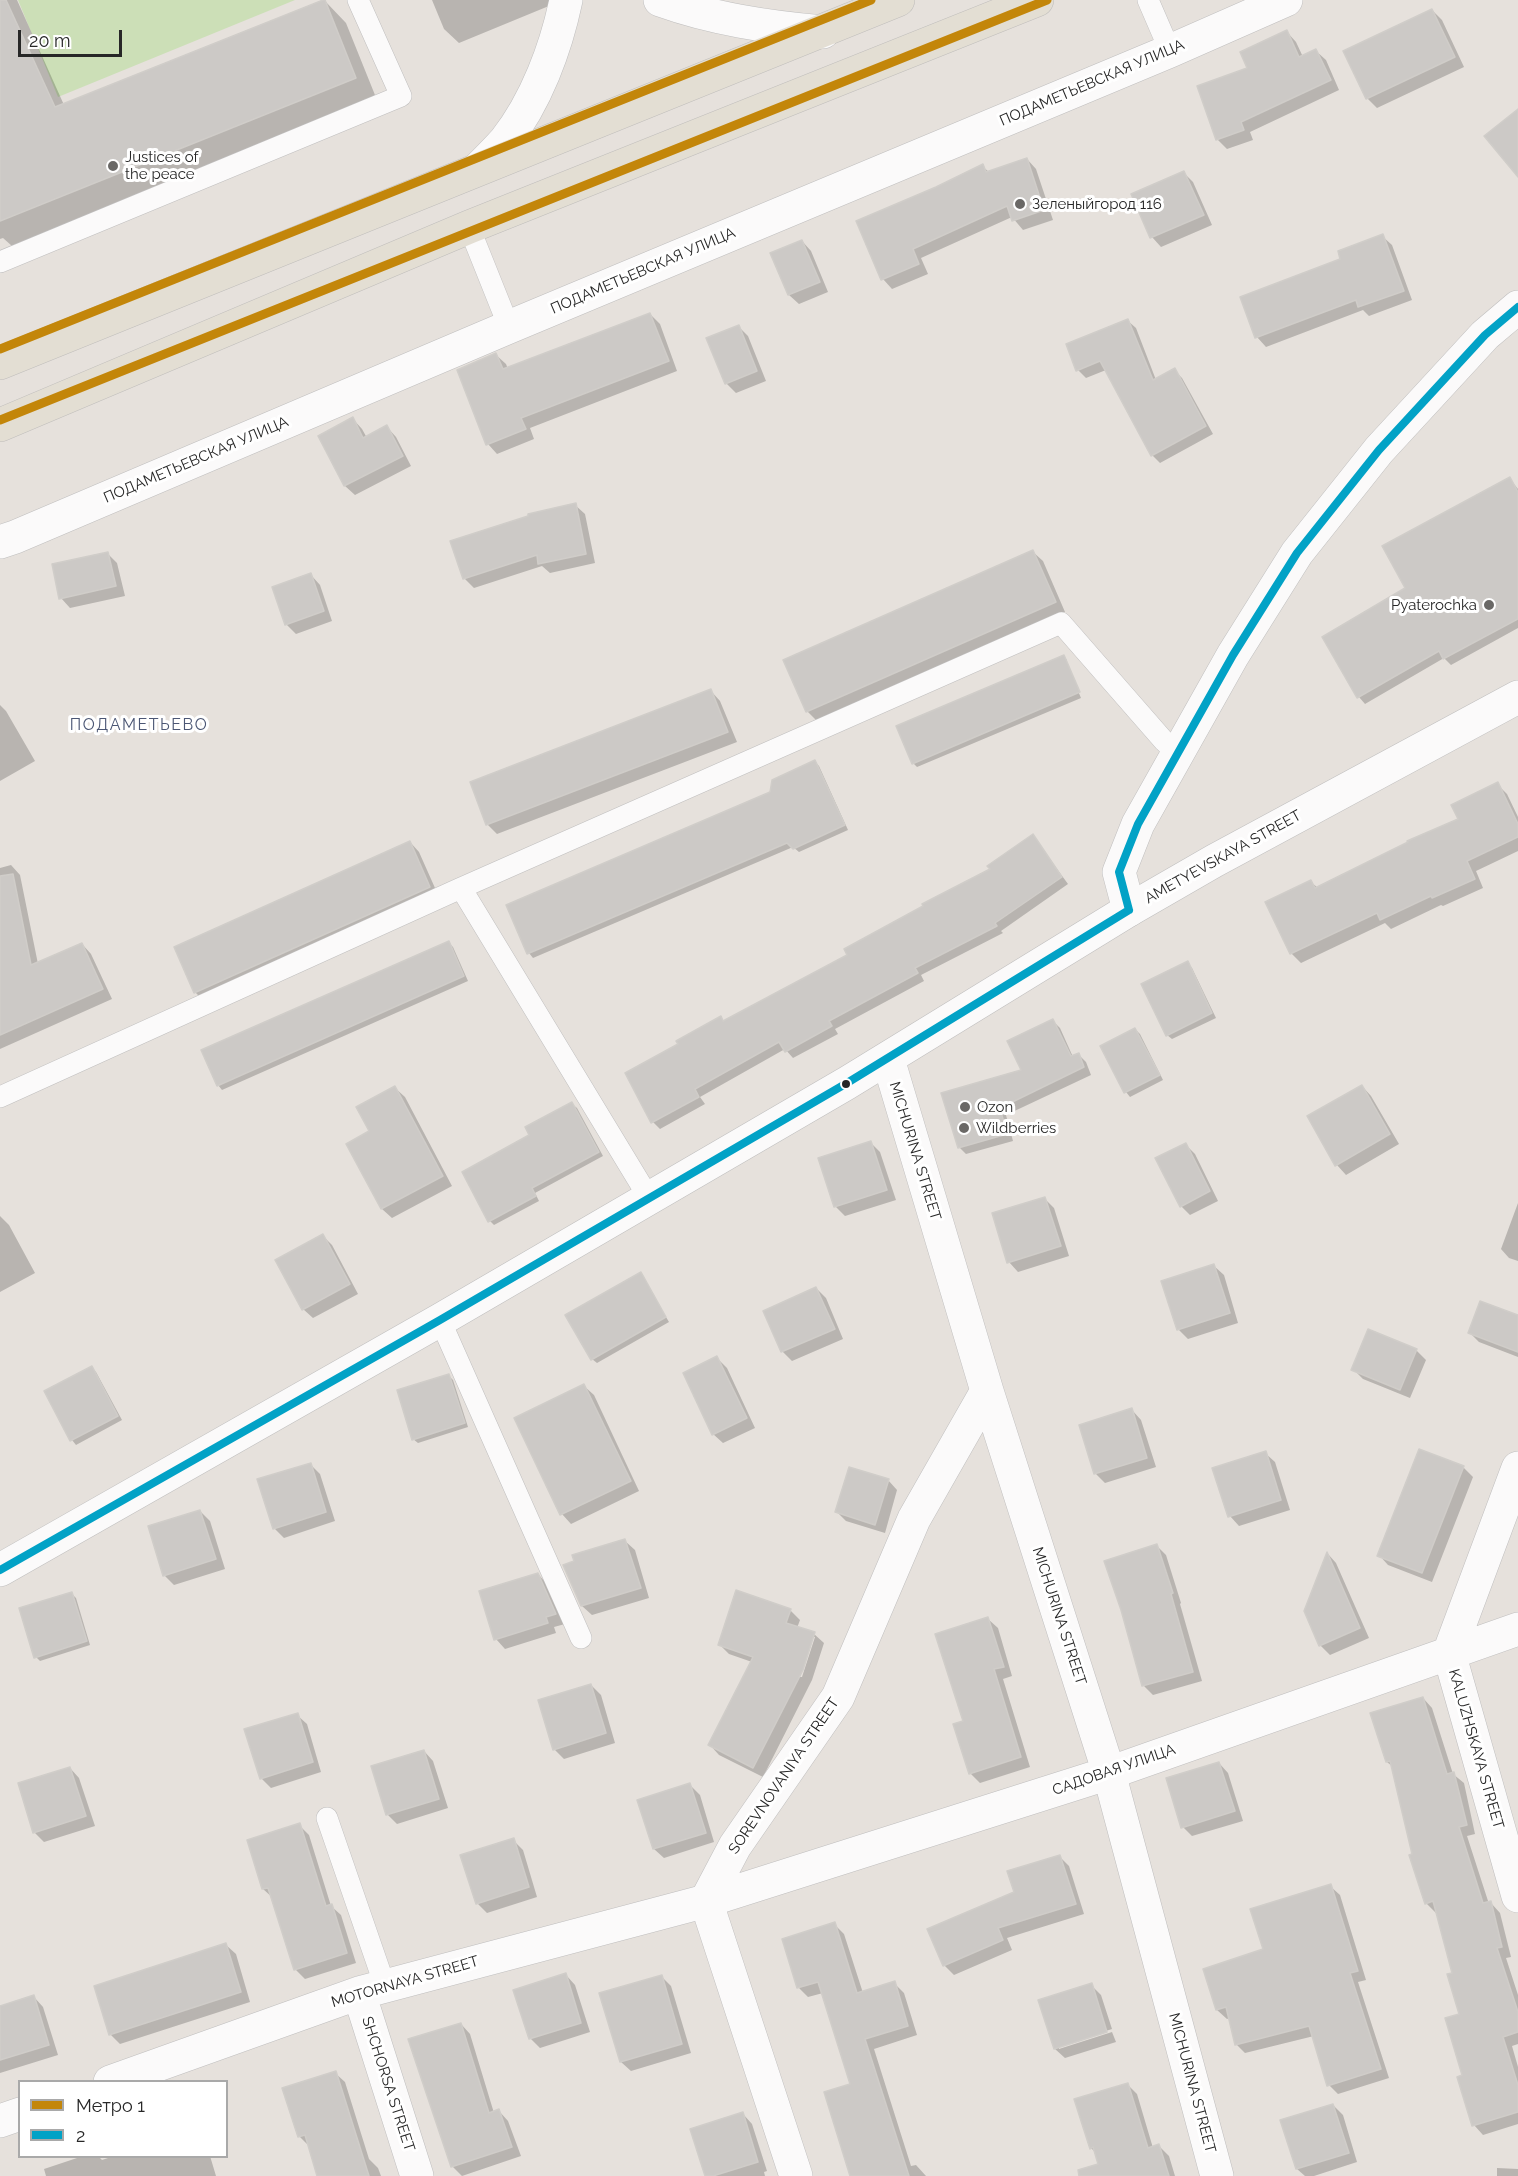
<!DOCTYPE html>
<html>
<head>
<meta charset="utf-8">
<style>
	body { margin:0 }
	#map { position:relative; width:1518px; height:2176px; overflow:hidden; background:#e6e1dc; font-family:Raleway,sans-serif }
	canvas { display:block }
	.legend { position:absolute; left:18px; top:2080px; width:210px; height:78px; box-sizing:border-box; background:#fff; border:2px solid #a9a9a9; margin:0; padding:8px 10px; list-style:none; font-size:18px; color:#272727 }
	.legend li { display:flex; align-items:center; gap:12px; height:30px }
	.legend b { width:30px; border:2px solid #a9a9a9 }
	.scale { position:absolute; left:18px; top:30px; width:104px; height:27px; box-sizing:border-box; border:3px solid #272727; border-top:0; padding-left:8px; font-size:18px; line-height:21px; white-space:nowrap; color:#272727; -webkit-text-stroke:4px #fff; paint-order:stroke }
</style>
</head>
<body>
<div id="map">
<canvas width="1518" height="2176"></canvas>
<ul class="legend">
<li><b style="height:8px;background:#c3860a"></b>Метро 1</li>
<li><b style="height:8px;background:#02a2c6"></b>2</li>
</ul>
<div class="scale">20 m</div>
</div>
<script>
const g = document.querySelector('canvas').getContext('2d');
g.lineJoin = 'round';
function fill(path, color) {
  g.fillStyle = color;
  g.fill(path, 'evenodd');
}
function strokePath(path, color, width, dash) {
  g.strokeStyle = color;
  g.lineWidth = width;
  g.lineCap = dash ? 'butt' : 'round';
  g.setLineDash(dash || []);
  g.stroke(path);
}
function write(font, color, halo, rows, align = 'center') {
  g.font = font + ' Raleway,sans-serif';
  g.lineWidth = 6;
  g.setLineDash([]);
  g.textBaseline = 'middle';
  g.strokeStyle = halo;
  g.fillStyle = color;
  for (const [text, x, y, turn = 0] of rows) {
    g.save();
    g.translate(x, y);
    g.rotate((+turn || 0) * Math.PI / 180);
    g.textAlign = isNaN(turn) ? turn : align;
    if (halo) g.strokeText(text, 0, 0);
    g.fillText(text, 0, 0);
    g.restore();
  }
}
fill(new Path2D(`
	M18,0H295L58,97Z`), '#ccdfb7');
fill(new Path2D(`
	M0,0H17L64,105L325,1L346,23L377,100L12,246L3,238L0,239Z
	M432,0H561V1L459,43L444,29Z
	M1432,10L1442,20L1464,67L1377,108L1367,98Z
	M1287,32L1296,42L1303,57L1316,51L1326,60L1339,90L1250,132L1253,140L1227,149L1217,139L1249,69Z
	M1027,159L1036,169L1053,220L1023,230L1012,217L921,258L928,274L892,289L883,279L937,188L982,166L989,172Z
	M1184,173L1193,182L1212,225L1161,247L1152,237L1133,195Z
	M1382,236L1392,245L1412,300L1369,316L1363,310L1266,347L1257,337L1342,260Z
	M802,241L811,251L828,292L799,304L789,295L772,254Z
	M650,314L660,324L677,371L530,428L534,439L497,454L488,444L496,355L506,364L508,369Z
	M1128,321L1136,328L1156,380L1174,370L1182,378L1213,434L1160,463L1152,455L1106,370L1086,378L1078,370Z
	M739,327L748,336L766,381L736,393L726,383Z
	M353,419L362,429L367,438L387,427L396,437L411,466L355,495L345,486L320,436Z
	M1510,479L1518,489V628L1451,665L1444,658L1365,704L1359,697L1324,638L1407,589Z
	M575,505L585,514L595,563L550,573L542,566L474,588L464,578L530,517Z
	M1033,552L1043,561L1065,612L817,721L807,711Z
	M107,553L117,563L125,596L70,608L61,598Z
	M311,575L320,585L332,621L296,634L286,624Z
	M1064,657L1067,660H1065L1081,698L917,767L913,763Z
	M711,691L720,701L737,742L497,834L487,824Z
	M0,705L6,711L35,761L0,781Z
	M815,762L819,766L848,830L799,852L793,847L533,958L529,953L508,906L772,793Z
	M1497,784L1507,794L1518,817V851L1476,871L1483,888L1443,906L1441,905L1391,929L1385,923L1301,963L1291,953L1311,882L1318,888L1460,819Z
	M1033,836L1068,884L1001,931L1003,933L921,975L924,981L835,1029L838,1034L793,1058L785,1049L700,1097L705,1104L660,1129L653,1122L680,1045L720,1018L724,1022L849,955L992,870Z
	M410,842L419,852L439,897L205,1002L195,992Z
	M11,865L20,875L38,964L82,944L91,954L112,999L0,1049V868Z
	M448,942L453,947L468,981L222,1090L218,1085Z
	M1187,963L1192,968L1216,1018L1172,1039L1167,1035Z
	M1053,1021L1060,1028L1073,1057L1079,1055L1086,1062L1091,1075L1006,1115L1013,1141L966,1154L959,1147L1023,1071Z
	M1135,1029L1140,1034L1163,1080L1130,1097L1126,1092L1102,1047Z
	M1362,1086L1371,1096L1399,1144L1346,1175L1337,1165L1309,1117Z
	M395,1088L405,1097L452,1186L392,1218L382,1209L348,1144L371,1132Z
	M572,1104L577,1108L603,1156L535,1193L539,1201L494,1225L490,1221Z
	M871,1143L880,1152L896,1200L845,1216L835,1206Z
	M1185,1144L1195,1154L1218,1201L1190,1215L1181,1206Z
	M1044,1198L1054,1208L1069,1256L1018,1272L1009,1262Z
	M1518,1203V1261L1509,1258L1501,1249Z
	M0,1216L9,1225L35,1273L0,1292Z
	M323,1236L332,1245L358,1294L313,1318L303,1309Z
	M1214,1266L1224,1275L1238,1323L1188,1339L1178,1329Z
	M640,1274L669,1322L597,1363L592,1359Z
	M816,1288L826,1298L843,1339L792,1361L782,1351Z
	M1518,1317V1357L1479,1342L1470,1333Z
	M1416,1350L1426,1360L1410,1398L1363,1379L1353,1369Z
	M717,1358L727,1368L755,1428L723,1443L713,1434Z
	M91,1368L96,1372L122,1420L76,1445L72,1440L46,1392Z
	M449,1376L453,1380L468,1427L418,1443L413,1439Z
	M584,1386L594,1395L639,1491L571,1524L562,1514L516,1418Z
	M1132,1410L1141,1420L1156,1467L1105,1483L1095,1473Z
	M1265,1453L1275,1462L1290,1510L1239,1526L1230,1516Z
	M310,1464L320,1474L335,1521L284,1538L274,1528Z
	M1463,1467L1473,1477L1432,1582L1388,1565L1379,1555Z
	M888,1480L897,1490L885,1533L846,1521L837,1512Z
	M200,1511L210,1521L225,1569L174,1585L164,1575Z
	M625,1541L635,1550L649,1598L592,1615L582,1606Z
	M1157,1546L1166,1555L1181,1603L1180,1604L1202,1681L1153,1695L1144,1686L1122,1609Z
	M1328,1554L1336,1563L1369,1638L1330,1655L1320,1645Z
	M538,1574L547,1584L565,1624L554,1627L556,1633L505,1649L496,1639Z
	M71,1593L76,1598L90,1645L40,1661L36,1657Z
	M790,1610L800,1620L797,1628L814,1634L824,1643L812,1680L763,1777L719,1755L710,1745L752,1662L729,1654L720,1645ZM812,1637H815L802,1677H800Z
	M988,1619L998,1628L1012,1676L1003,1679L1030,1767L980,1783L970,1773L965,1722Z
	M591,1685L601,1695L615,1743L564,1759L554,1749Z
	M1423,1698L1432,1708L1453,1774L1464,1783L1475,1834L1467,1836L1489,1904L1491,1903L1500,1913L1511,1957L1506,1958L1518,1995V2044L1512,2046L1518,2067V2124L1483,2135L1474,2125L1461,2015L1453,1974L1438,1912L1436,1913L1426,1903L1394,1768L1387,1762Z
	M297,1715L307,1724L321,1772L271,1788L261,1778Z
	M424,1751L433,1761L448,1808L397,1824L387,1814Z
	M1219,1763L1228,1773L1243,1821L1192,1836L1183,1827Z
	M70,1768L79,1778L95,1826L44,1842L34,1832Z
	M690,1785L700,1795L714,1842L664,1858L654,1849Z
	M299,1825L309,1835L331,1906L341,1915L356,1963L305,1979L295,1969L273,1898L263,1889Z
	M513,1840L523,1850L537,1897L487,1913L477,1903Z
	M1060,1857L1069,1866L1084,1914L1007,1938L1012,1950L954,1975L944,1965L1015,1893Z
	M1330,1886L1340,1895L1366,1980L1358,1982L1389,2078L1338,2094L1329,2085L1314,2036L1245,2053L1236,2044L1230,2018L1227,2019L1217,2010Z
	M834,1924L844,1934L863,1993L894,1983L904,1993L917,2035L874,2049L911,2166L916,2165L926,2176H863L852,2085L823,1993L808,1997L799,1988L784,1940Z
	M226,1945L236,1954L250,2002L120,2044L110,2034Z
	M566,1975L575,1985L590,2032L540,2048L530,2038Z
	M662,1977L671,1986L691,2053L631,2071L621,2062Z
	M1091,1985L1101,1995L1112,2029L1059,2046V2049L1112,2032L1116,2042L1065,2058L1055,2049Z
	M34,1997L43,2007L58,2055L0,2073V2008Z
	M461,2024L470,2034L494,2113L499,2111L508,2121L521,2156L462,2176L452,2166L410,2040Z
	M335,2073L345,2082L369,2159L378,2168L381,2176H319L310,2147L299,2136Z
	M1127,2084L1137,2094L1153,2148L1159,2146L1169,2156L1175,2176H1104L1097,2154L1091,2148Z
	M1333,2105L1343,2115L1357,2162L1314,2176H1305L1297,2169Z
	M743,2114L752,2124L767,2171L764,2172L765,2176H706Z
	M83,2156H98L102,2160L114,2156H210L216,2176H46L44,2169Z
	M1497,2168L1518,2169V2176H1497Z`), '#0003');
const building = new Path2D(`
	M0,0H6L55,107L323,0H325L356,78L0,221Z
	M1432,9L1455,57L1366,99L1343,51Z
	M1287,30L1299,57L1316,49L1331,80L1241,122L1244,130L1216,140L1197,86L1247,68L1240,52Z
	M1518,109V177L1484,136Z
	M1027,158L1044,210L1012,221L1007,206L913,249L919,264L881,280L856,221L936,187L983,164L986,172Z
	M1184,171L1204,215L1150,238L1131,194Z
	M1383,234L1404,291L1358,307L1356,300L1255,338L1240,297L1340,259L1338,251Z
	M802,240L820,282L788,295L770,253Z
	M650,313L669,361L521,418L526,429L486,445L457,370L496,353L503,369Z
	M1128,319L1153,380L1175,368L1206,426L1151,456L1100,361L1076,371L1066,344Z
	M739,325L757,371L725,384L706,338Z
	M353,417L363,438L387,425L403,456L344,486L318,436Z
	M1510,477L1518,492V619L1443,659L1439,651L1357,698L1322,637L1405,588L1382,546Z
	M576,503L586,554L538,564L537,555L463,579L450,541L528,516V514Z
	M1033,550L1056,602L806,712L783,660Z
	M108,552L116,586L59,599L52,564Z
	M311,573L324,611L285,625L272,587Z
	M1064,655L1080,692L912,764L896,726Z
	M711,689L728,732L486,825L470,782Z
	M815,760L845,825L793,849L787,843L527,954L506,905L770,792L772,780Z
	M1498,782L1518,824V837L1467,861L1475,879L1432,898L1431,896L1380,920L1377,913L1290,954L1265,902L1311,880L1315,888L1408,842L1407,841L1458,819L1451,805Z
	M1033,834L1062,877L995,923L997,926L915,968L918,973L829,1021L832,1026L785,1052L779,1042L695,1089L699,1097L651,1123L625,1073L678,1044L676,1041L721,1016L723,1021L847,955L844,949L923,906L922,904L990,869L987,866Z
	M410,841L430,887L194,993L174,947Z
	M13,874L31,965L82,943L103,989L0,1035V876Z
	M449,941L464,976L217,1086L201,1050Z
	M1188,961L1212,1013L1166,1036L1141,984Z
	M1053,1019L1071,1056L1079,1053L1084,1067L1000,1108L1007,1134L958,1148L941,1093L1021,1070L1007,1041Z
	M1135,1028L1160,1075L1124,1093L1100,1046Z
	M1362,1085L1390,1134L1335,1166L1307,1116Z
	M395,1086L443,1176L381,1209L346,1144L369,1131L356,1107Z
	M572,1102L599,1152L532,1188L536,1196L488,1222L462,1172L529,1135L525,1127Z
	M871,1141L887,1190L834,1207L818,1158Z
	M1186,1143L1210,1191L1180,1207L1155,1158Z
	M1045,1197L1061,1246L1007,1263L992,1213Z
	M323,1234L350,1284L302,1310L275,1260Z
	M1214,1264L1230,1313L1177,1330L1161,1281Z
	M641,1272L666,1317L591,1360L565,1315Z
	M816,1287L835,1329L781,1352L763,1311Z
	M1480,1301L1518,1315V1352L1468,1333Z
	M1368,1329L1417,1349L1400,1390L1351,1370Z
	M717,1356L747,1418L712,1435L683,1373Z
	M92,1366L118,1416L70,1441L44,1391Z
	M449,1374L465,1423L412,1440L397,1390Z
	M584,1384L631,1481L560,1515L514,1418Z
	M1132,1408L1147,1458L1094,1474L1079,1425Z
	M1419,1449L1464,1466L1422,1573L1377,1556Z
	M1266,1451L1281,1500L1228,1517L1212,1468Z
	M311,1463L326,1512L273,1529L257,1479Z
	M849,1467L889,1479L875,1525L835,1512Z
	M200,1510L216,1559L163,1576L148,1526Z
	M625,1539L641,1588L581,1606L563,1565L574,1561L572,1555Z
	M1157,1544L1173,1593L1171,1594L1193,1672L1142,1686L1121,1610L1104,1561Z
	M1327,1552L1360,1628L1319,1646L1304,1611Z
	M538,1573L556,1614L546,1617L548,1623L494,1640L479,1591Z
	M736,1590L791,1609L786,1623L815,1632L803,1670L753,1768L708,1745L753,1657L718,1645Z
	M72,1592L87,1641L34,1658L19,1608Z
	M988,1617L1004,1667L994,1669L1021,1757L969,1774L953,1724L963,1721L935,1634Z
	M591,1684L606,1733L553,1750L538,1700Z
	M1423,1697L1447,1774L1454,1772L1467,1825L1459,1827L1483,1903L1491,1901L1502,1947L1497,1948L1518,2012V2032L1503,2037L1518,2085V2112L1472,2126L1457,2077L1462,2075L1445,2018L1459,2014L1447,1974L1452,1973L1433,1901L1425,1904L1409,1855L1412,1854L1390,1761L1386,1762L1370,1713Z
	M298,1713L313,1762L260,1779L244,1729Z
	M424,1750L439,1799L386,1815L371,1766Z
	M1219,1762L1235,1811L1181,1828L1166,1778Z
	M70,1767L86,1816L33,1833L18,1783Z
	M690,1783L706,1833L653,1849L637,1800Z
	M300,1823L326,1906L332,1904L347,1953L294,1970L268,1888L262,1889L247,1840Z
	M514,1838L529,1887L476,1904L460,1855Z
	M1060,1855L1076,1904L998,1928L1003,1940L943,1966L927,1929L1014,1892L1007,1871Z
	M1331,1884L1358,1971L1350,1973L1381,2069L1327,2086L1309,2026L1235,2045L1226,2007L1216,2010L1203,1969L1263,1949L1250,1909Z
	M835,1922L857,1993L895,1981L908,2026L865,2039L909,2176H850L824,2092L850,2084L818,1982L797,1988L782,1939Z
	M226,1943L241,1992L109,2035L94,1986Z
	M566,1973L581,2023L529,2039L513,1990Z
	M662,1975L682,2044L620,2062L599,1993Z
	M1092,1983L1107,2032L1054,2049L1038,2000Z
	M34,1995L49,2045L0,2060V2006Z
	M461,2023L489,2113L499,2109L512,2147L451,2167L408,2039Z
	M336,2071L369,2176H317L305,2135L298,2137L282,2088Z
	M1128,2083L1148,2148L1159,2144L1169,2176H1079L1078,2170L1098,2164L1093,2147L1090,2149L1074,2099Z
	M1333,2104L1349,2153L1296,2169L1280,2120Z
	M743,2112L758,2162L713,2176H705L690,2129Z`);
fill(building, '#ccc9c6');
strokePath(building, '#d0cdc9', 1.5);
const lane = new Path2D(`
	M1148,0L1170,51
	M469,227L509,327
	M0,262L401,96L358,0
	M461,888L1061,623L1164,741L1177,753
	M0,1097L461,888L649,1198
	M440,1320L581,1638
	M327,1818L385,1986`);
const street = new Path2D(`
	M660,0C713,19 767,27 823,32
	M479,168C488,159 497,150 505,141C536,102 556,48 566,0
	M0,542L15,537L509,327L1170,51L1286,0
	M1129,910L1214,861L1518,697
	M888,1059L987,1391L1109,1773L1217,2176
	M1518,1468L1449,1653L1518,1896
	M359,1993L417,2176
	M110,2082L359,1993L706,1901L1109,1773L1518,1629
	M0,2121L20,2114
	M796,2176L706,1901L735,1846L838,1697L914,1519L987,1391`);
const secondary = new Path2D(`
	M0,1570L440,1320L847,1083L1129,910L1119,872L1138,824L1233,655L1297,553L1379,450L1485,335L1518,307`);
const primary = new Path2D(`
	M0,363L898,0
	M0,425L469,227L1037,0`);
strokePath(lane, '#bfbebe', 22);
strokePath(street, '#bfbebe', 34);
strokePath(secondary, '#bfbebe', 34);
strokePath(primary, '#bfbdbb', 34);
strokePath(lane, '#fbfafa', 21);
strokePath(street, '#fbfafa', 33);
strokePath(secondary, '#fbfafa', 33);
strokePath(primary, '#e3ded3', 33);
strokePath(new Path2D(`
	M1129,910L1119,872L1138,824L1233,655L1297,553L1379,450L1485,335L1518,307
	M0,1570L440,1320L847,1083L1129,910`), '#02a2c6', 8);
strokePath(new Path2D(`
	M0,349L871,0
	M0,420L1047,0`), '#c3860a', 9);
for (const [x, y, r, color] of [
	[113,166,6,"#6a6866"],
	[1020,204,6,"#6a6866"],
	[1489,605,6,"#6a6866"],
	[846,1084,5,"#272727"],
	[965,1107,6,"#6a6866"],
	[964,1128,6,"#6a6866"]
]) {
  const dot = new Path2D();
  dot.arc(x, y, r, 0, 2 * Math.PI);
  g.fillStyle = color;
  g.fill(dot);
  strokePath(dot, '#fff', 2);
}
write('15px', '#272727', '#fff', [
	["ПОДАМЕТЬЕВСКАЯ УЛИЦА",1092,83,-23],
	["ПОДАМЕТЬЕВСКАЯ УЛИЦА",643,271,-23],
	["ПОДАМЕТЬЕВСКАЯ УЛИЦА",196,460,-23],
	["AMETYEVSKAYA STREET",1223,857,-29],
	["MICHURINA STREET",915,1151,73],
	["MICHURINA STREET",1059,1616,72],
	["KALUZHSKAYA STREET",1476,1749,74],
	["САДОВАЯ УЛИЦА",1114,1770,-19],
	["SOREVNOVANIYA STREET",784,1776,-56],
	["MOTORNAYA STREET",405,1982,-16],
	["MICHURINA STREET",1192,2083,75],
	["SHCHORSA STREET",388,2084,72]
]);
write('15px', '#272727', '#fff', [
	["Justices of",125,157],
	["the peace",125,174],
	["Зеленыйгород 116",1032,204],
	["Pyaterochka",1477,605,"right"],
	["Ozon",977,1107],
	["Wildberries",976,1128]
], 'left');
g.letterSpacing = '1.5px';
write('16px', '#4b5674', '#fff', [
	["ПОДАМЕТЬЕВО",139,725]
]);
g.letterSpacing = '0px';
</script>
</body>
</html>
